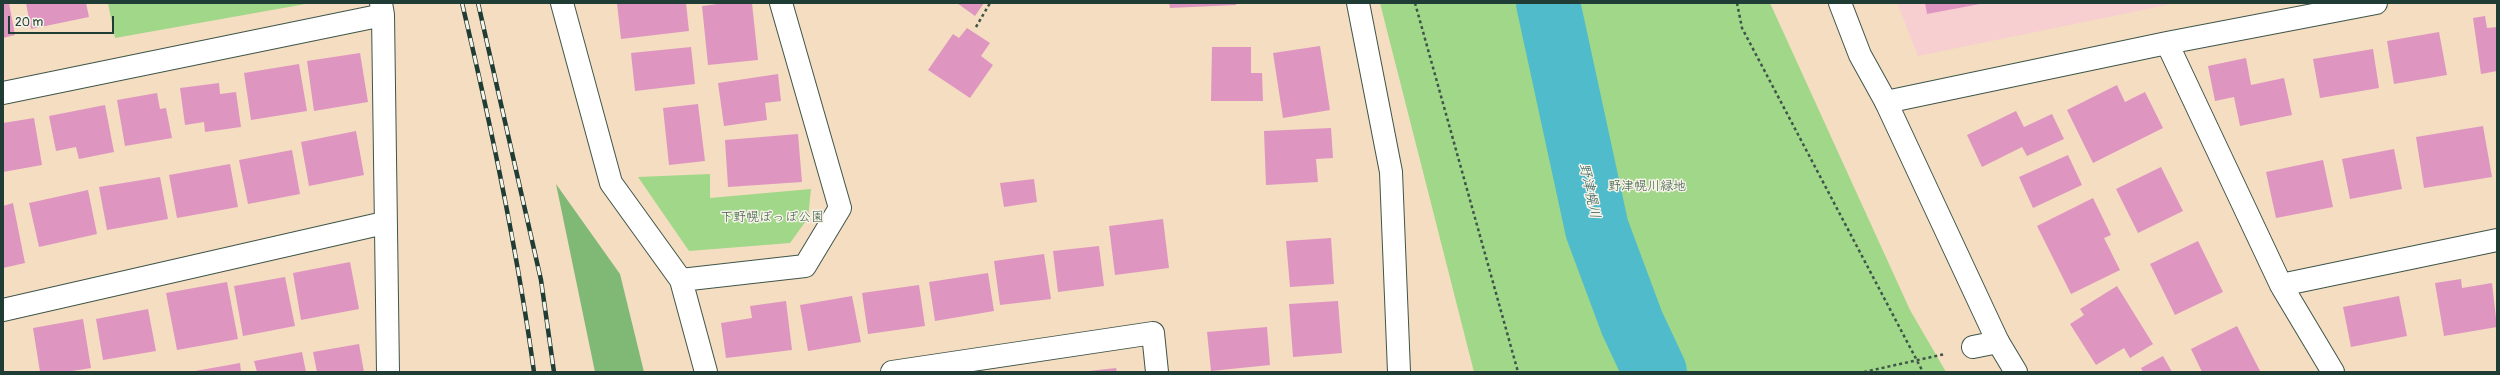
<!DOCTYPE html>
<html>
<head>
<meta charset="utf-8">
<style>
	body { margin:0 }
	#map { position:relative; width:2500px; height:375px; overflow:hidden; background:#f4ddc0; font-family:Pangolin,sans-serif }
	canvas { display:block }
	.frame { position:absolute; inset:0; border:4px solid #1f3d34; pointer-events:none }
	.scale { position:absolute; left:8px; top:16px; width:106px; height:18px; box-sizing:border-box; border:2px solid #1f3d34; border-top:0; padding-left:5px; font-size:12px; line-height:14px; white-space:nowrap; color:#1f3d34; -webkit-text-stroke:3px #f7f3e8; paint-order:stroke }
</style>
</head>
<body>
<div id="map">
<canvas width="2500" height="375"></canvas>
<div class="frame"></div>
<div class="scale">20 m</div>
</div>
<script>
const g = document.querySelector('canvas').getContext('2d');
g.lineJoin = 'round';
function fill(path, color) {
  g.fillStyle = color;
  g.fill(path, 'evenodd');
}
function strokePath(path, color, width, dash) {
  g.strokeStyle = color;
  g.lineWidth = width;
  g.lineCap = dash ? 'butt' : 'round';
  g.setLineDash(dash || []);
  g.stroke(path);
}
function write(font, color, halo, rows, align = 'center') {
  g.font = font + ' Pangolin,"Klee One",sans-serif';
  g.lineWidth = 3;
  g.setLineDash([]);
  g.textBaseline = 'middle';
  g.strokeStyle = halo;
  g.fillStyle = color;
  for (const [text, x, y, turn = 0] of rows) {
    g.save();
    g.translate(x, y);
    g.rotate((+turn || 0) * Math.PI / 180);
    g.textAlign = isNaN(turn) ? turn : align;
    if (halo) g.strokeText(text, 0, 0);
    g.fillText(text, 0, 0);
    g.restore();
  }
}
fill(new Path2D(`
	M1897,3H2177L1918,56Z`), '#f7cfd1');
fill(new Path2D(`
	M108,3H311L115,38Z
	M1380,3H1770L1910,310L1946,372H1474Z
	M710,174V198L811,189L808,218L790,243L689,251L638,177Z`), '#a0d789');
fill(new Path2D(`
	M556,184L620,274L644,372H595Z`), '#80b875');
strokePath(new Path2D(`
	M1548,3L1597,229L1632,323L1655,372`), '#50bccb', 64);
fill(new Path2D(`
	M3,3H9L15,35L3,38Z
	M26,3H86L89,17L31,29Z
	M617,3H686L689,31L621,39Z
	M725,3H752L758,60L708,65L702,6Z
	M957,3H984L975,16Z
	M1169,3H1236V5L1170,8Z
	M1925,3H1980V4L1927,14Z
	M2485,16L2487,28L2497,27V71L2481,74L2473,18Z
	M967,28L990,43L981,56L993,65L970,98L928,70L953,34L959,38Z
	M2439,32L2447,75L2394,84L2387,41Z
	M1320,46L1330,110L1283,118L1273,53Z
	M691,47L695,84L635,91L631,53Z
	M1212,47H1251V73H1262L1263,101H1211Z
	M2373,49L2379,88L2320,98L2313,59Z
	M360,53L368,102L314,111L307,61Z
	M2246,58L2251,85L2284,78L2292,115L2240,126L2234,97L2215,101L2208,66Z
	M299,64L307,111L251,120L244,73Z
	M778,74L781,101L765,103L767,120L724,126L718,83Z
	M219,83L220,94L236,92L241,127L205,132L204,122L185,125L180,88Z
	M2117,85L2125,102L2145,92L2163,128L2093,163L2067,110Z
	M157,93L160,109L166,108L172,138L125,146L117,100Z
	M698,104L705,161L669,165L663,108Z
	M105,105L114,152L79,159L76,147L56,151L49,116Z
	M2016,111L2024,127L2052,114L2064,139L2027,156L2022,147L1982,167L1967,135Z
	M34,118L42,165L3,172V123Z
	M2483,126L2492,177L2424,188L2416,137Z
	M1331,128L1333,158L1316,159L1318,182L1266,185L1264,131Z
	M356,131L364,175L309,186L301,142Z
	M798,134L802,182L728,187L725,140Z
	M2394,149L2402,189L2350,199L2342,159Z
	M292,150L300,194L248,204L239,160Z
	M2068,155L2082,185L2033,208L2019,177Z
	M2323,160L2333,207L2276,218L2266,172Z
	M230,164L238,207L177,218L169,175Z
	M2161,167L2183,211L2138,233L2116,189Z
	M160,177L168,219L107,230L99,187Z
	M1034,179L1037,202L1004,207L1000,183Z
	M88,190L97,234L39,247L29,203Z
	M2093,198L2111,235L2104,238L2120,270L2071,294L2037,226Z
	M13,203L25,263L3,268V206Z
	M1163,219L1169,268L1115,275L1109,226Z
	M1331,238L1334,284L1290,287L1286,241Z
	M2198,241L2223,292L2175,315L2150,264Z
	M1099,246L1104,286L1058,292L1053,251Z
	M1044,254L1051,299L1000,305L994,261Z
	M350,262L359,309L301,320L293,273Z
	M988,273L994,311L935,321L929,282Z
	M285,277L295,326L243,336L234,286Z
	M2461,279L2462,288L2492,283L2497,327L2444,336L2435,283Z
	M227,282L238,339L177,350L166,293Z
	M919,285L925,326L868,334L862,293Z
	M2117,286L2153,344L2130,358L2124,348L2096,365L2070,324L2084,315L2080,309Z
	M852,296L861,342L808,351L800,305Z
	M2399,296L2407,336L2351,347L2343,307Z
	M786,301L792,350L726,358L721,323L752,318L750,306Z
	M1338,301L1342,353L1293,357L1289,304Z
	M148,309L156,351L103,360L96,319Z
	M83,319L91,368L66,372H40L33,328Z
	M2237,326L2260,371L2202,372L2191,349Z
	M1267,327L1270,365L1211,371L1207,332Z
	M359,344L364,372H317L313,352Z
	M302,352L306,372H257L254,361Z
	M2163,356L2172,372H2143L2141,368Z
	M240,363L241,372H195V371Z
	M1116,368L1117,372H1089V371Z`), '#de96c1');
const minor = new Path2D(`
	M381,3L383,15L388,372
	M562,3L611,183L681,280L706,372
	M2167,43L2281,285L2333,372
	M3,93L383,15
	M1886,102L2167,43L2376,3
	M681,280L805,266L840,208L781,3
	M2281,285L2497,240
	M3,310L384,223
	M1973,347L1998,342
	M892,372L1153,333L1157,372`);
const tertiary = new Path2D(`
	M1358,3L1391,172L1399,372
	M1840,3L1860,55L1886,102L1998,342L2016,372`);
strokePath(minor, '#3f5549', 24);
strokePath(tertiary, '#3f5549', 24);
strokePath(new Path2D(`
	M1415,3L1518,372
	M1737,3L1742,28L1923,372
	M976,27L990,3
	M1864,372L1945,354`), '#3f5549', 2.5, [3, 3]);
strokePath(minor, '#fff', 22);
strokePath(tertiary, '#fff', 22);
const rail = new Path2D(`
	M462,3C491,125 517,248 534,372
	M478,3L541,280L554,372`);
strokePath(rail, '#1f3d34', 4.5);
strokePath(rail, '#f7f3e8', 3, [9]);
write('13px', '#395c45', '#f7f3e8', [
	["野津幌川緑地",1647,187],
	["下野幌ぽっぽ公園",772,218]
]);
write('italic 14px', '#2b5d5a', '#f7f3e8', [
	["野津幌川",1589,191,78]
]);
</script>
</body>
</html>
